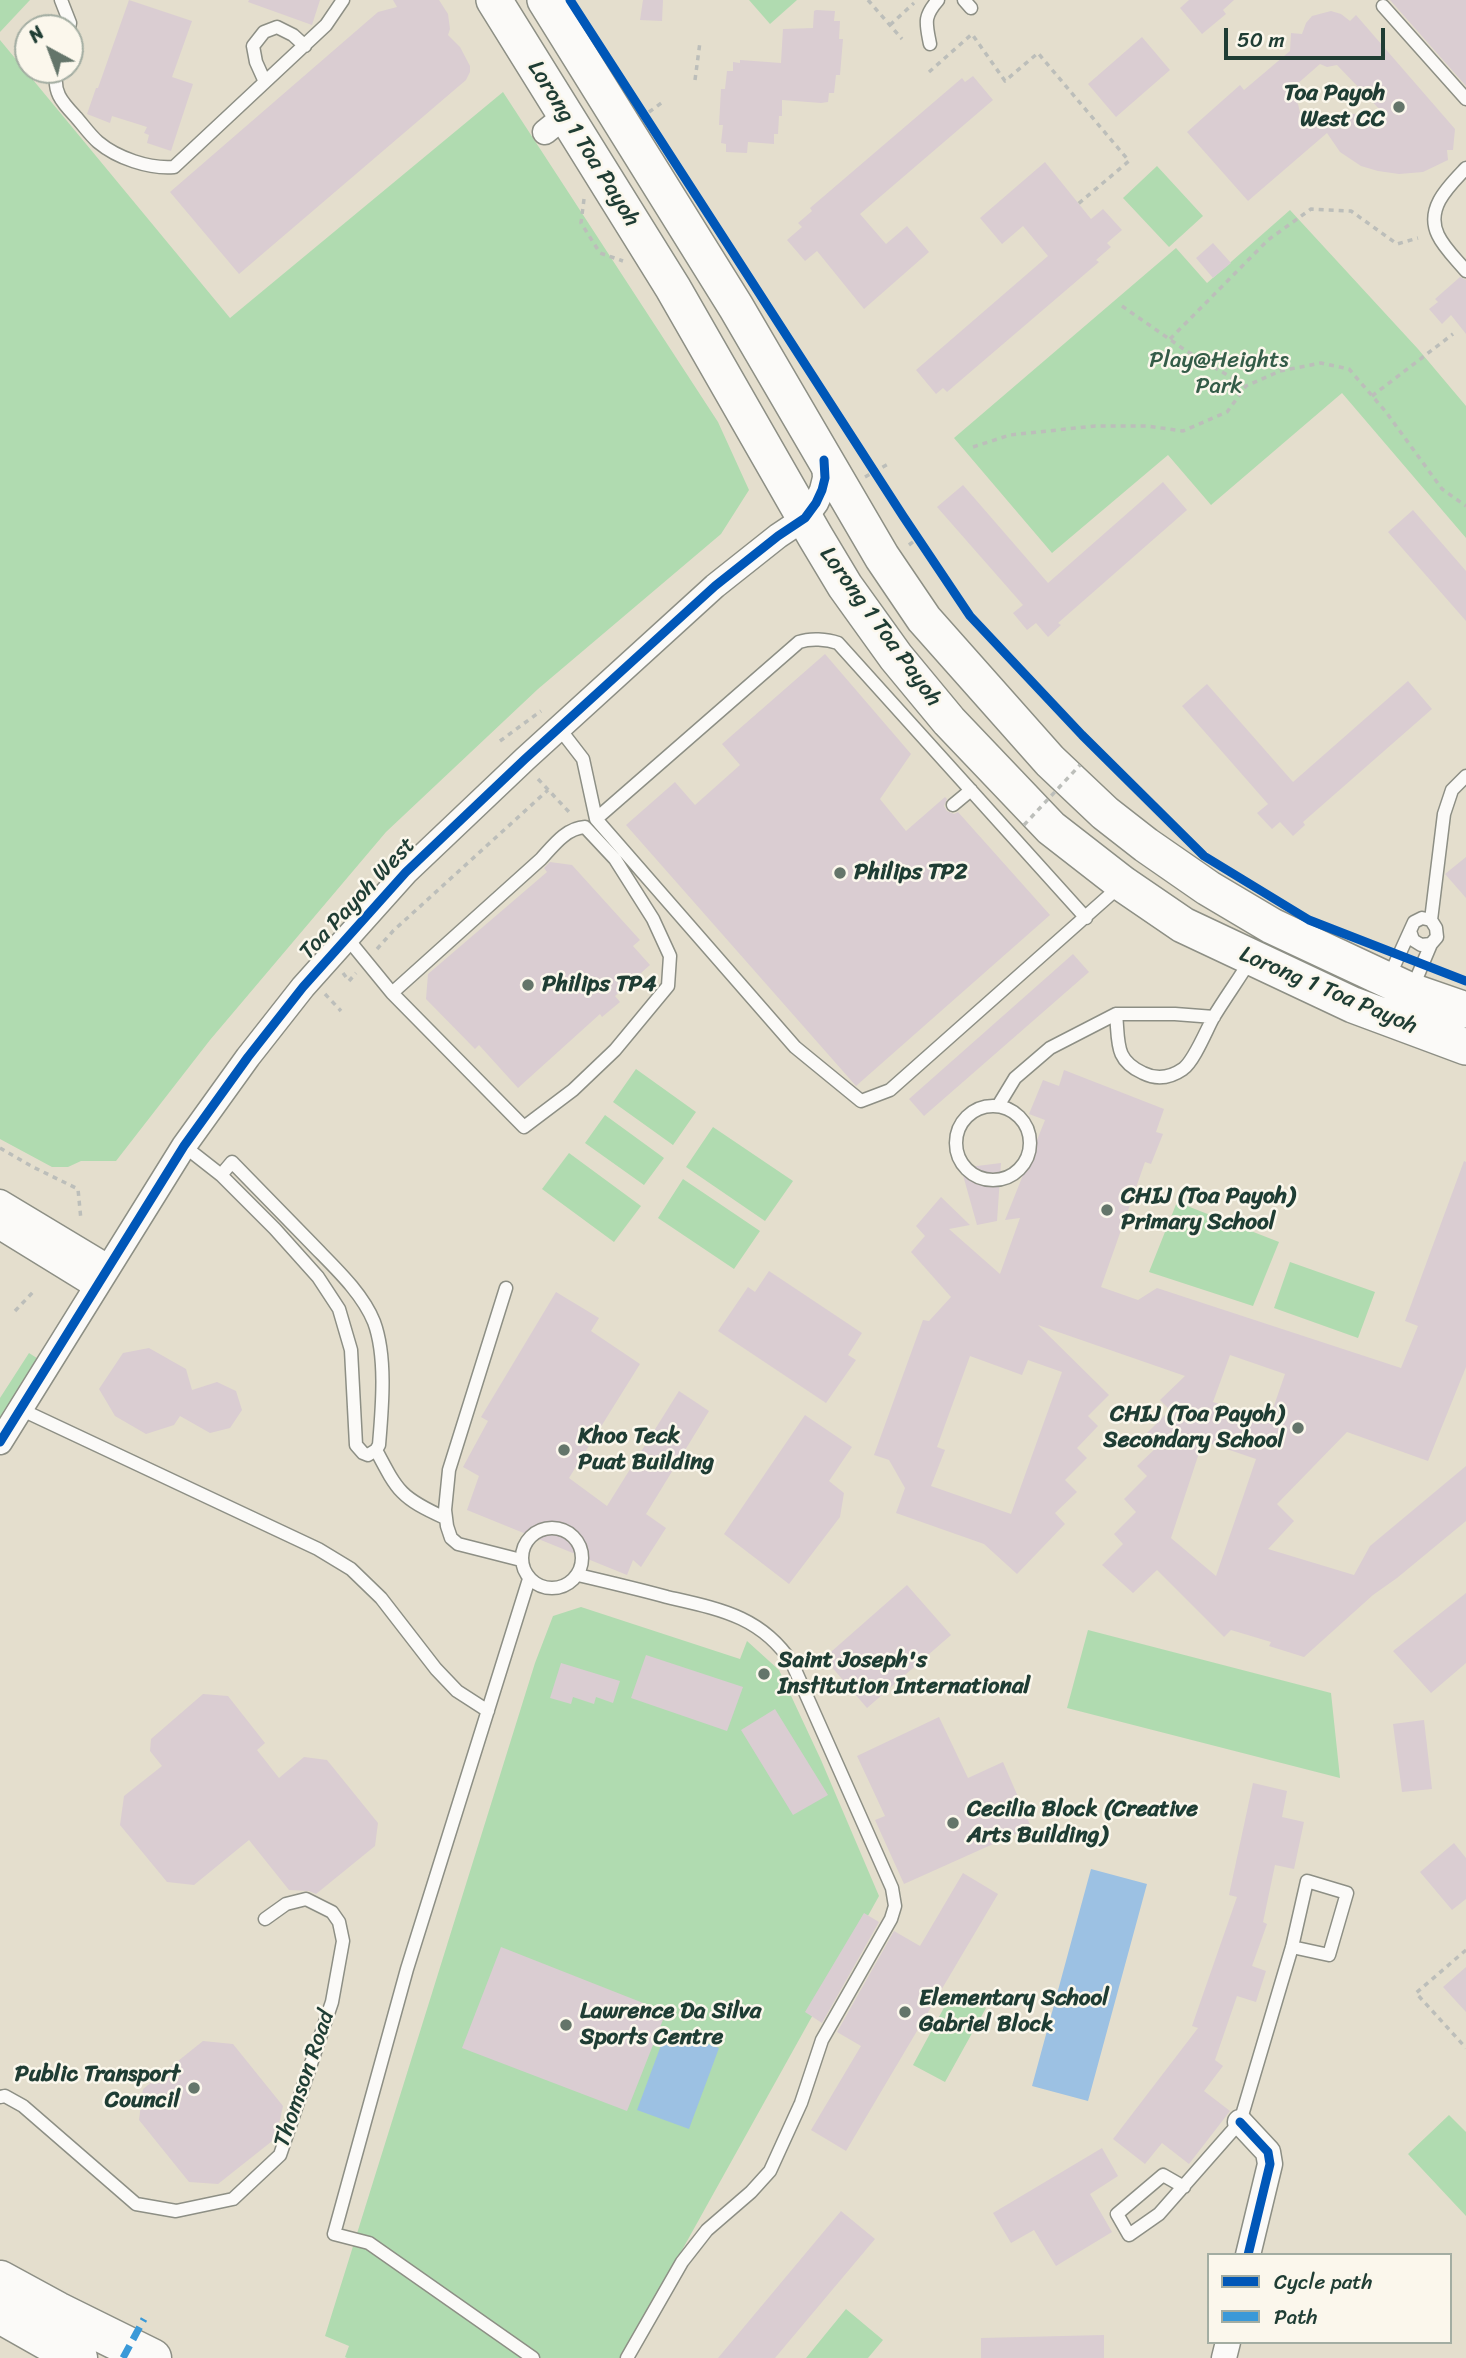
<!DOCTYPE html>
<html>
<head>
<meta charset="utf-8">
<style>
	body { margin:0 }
	#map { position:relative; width:1466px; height:2358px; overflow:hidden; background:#e4decd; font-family:Sriracha,sans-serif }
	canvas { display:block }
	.legend { position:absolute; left:1207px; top:2253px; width:245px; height:91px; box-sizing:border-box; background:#fbf7ec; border:2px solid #a3ada2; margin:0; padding:9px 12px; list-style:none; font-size:21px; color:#1f3d34 }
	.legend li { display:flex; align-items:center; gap:14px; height:35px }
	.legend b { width:35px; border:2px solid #a3ada2 }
	.north { position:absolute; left:14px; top:14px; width:70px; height:70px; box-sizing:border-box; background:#fbf7ec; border:2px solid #a3ada2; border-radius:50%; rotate:319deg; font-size:19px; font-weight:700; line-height:28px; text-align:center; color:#1f3d34 }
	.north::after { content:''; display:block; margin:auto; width:24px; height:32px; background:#64756a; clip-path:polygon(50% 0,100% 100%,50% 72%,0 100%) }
	.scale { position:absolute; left:1224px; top:28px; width:161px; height:32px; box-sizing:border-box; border:4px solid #1f3d34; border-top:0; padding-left:9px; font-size:21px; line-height:24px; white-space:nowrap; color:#1f3d34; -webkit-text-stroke:5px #fbf7ec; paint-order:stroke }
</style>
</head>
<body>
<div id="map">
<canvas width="1466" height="2358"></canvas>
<ul class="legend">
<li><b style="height:9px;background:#0057b8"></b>Cycle path</li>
<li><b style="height:9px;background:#3a99d8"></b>Path</li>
</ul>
<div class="north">N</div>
<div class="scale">50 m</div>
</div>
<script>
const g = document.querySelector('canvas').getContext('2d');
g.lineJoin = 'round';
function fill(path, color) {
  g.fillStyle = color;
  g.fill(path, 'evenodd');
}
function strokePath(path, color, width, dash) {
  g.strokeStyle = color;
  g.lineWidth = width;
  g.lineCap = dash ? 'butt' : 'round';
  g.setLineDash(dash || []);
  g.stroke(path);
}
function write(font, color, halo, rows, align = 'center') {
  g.font = font + ' Sriracha,sans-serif';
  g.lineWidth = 5;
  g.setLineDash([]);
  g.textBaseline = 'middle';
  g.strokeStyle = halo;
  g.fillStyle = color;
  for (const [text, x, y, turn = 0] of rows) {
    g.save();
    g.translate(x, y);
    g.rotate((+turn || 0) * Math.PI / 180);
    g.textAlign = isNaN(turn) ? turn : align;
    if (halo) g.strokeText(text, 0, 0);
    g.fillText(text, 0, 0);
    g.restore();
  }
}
fill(new Path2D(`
	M0,0H30L0,32Z
	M749,0H797L770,24Z
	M0,40L230,318L503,92L718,422L749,490L721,534L538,689L386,832L210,1040L116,1161H81L68,1167H52L0,1139Z
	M1157,166L1203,216L1169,247L1123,198Z
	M1290,210L1418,349L1466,406V538L1342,393L1211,505L1168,455L1052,553L954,438L1176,248L1207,283Z
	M636,1069L696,1112L673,1145L613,1102Z
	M605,1115L664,1158L644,1185L585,1143Z
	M713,1127L793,1181L765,1221L686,1167Z
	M569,1153L641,1206L614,1242L542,1189Z
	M683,1179L760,1231L734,1269L658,1218Z
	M1177,1202L1279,1242L1253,1306L1149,1272Z
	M1290,1262L1375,1292L1358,1338L1274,1308Z
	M29,1353L43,1362L0,1430V1398Z
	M581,1607L740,1659L747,1641L779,1670L821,1760L879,1896L622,2358H347L345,2357L349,2346L325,2336L535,1663L553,1616Z
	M1088,1630L1331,1693L1340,1778L1067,1708Z
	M953,1991L986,2008L945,2082L913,2065Z
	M1449,2115L1466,2132V2216L1408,2154Z
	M846,2309L883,2340L868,2358H806Z`), '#b0dbb0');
fill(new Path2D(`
	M1091,1869L1147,1884L1088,2101L1032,2086Z
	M667,2029L719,2048L689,2129L637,2110Z`), '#9cc1e3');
fill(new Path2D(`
	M129,0L192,21L172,77L193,84L171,151L147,143L149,135L144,133L147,127L112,116L110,123L87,114L96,88H98Z
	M249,0H320L312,25L248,2Z
	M393,0H439L448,14L450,29L448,35L460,47L470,66V72L466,80L239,274L170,192L378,12L397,7Z
	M643,0H663L662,21L640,20Z
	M1189,0H1234L1223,10L1226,14L1202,34L1180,8Z
	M1389,0H1466V86L1390,0Z
	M816,10L835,11L834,21H840L839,39H843L840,75H836L834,93H829L828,102L821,103L782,100V116H779L778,134H774V144L748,142L747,153L726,152V144L721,143L723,125H719L721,89H725L727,71H733V62L740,63V60L781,63L783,29L813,28L814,11Z
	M1331,11L1341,14L1350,21L1356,15L1455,129L1453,150H1447L1448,160L1423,172L1399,174L1378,171L1361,166L1340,152L1327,133L1248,201L1187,132L1240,85L1244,90L1290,51L1291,33L1302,34L1306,23L1312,16ZM1320,64L1327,67L1337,65L1386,116L1340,113V120L1302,121L1298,104L1288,92Z
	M1142,37L1170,70L1116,117L1088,84Z
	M973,76L993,100L860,214L886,244L907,226L929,252L864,309L817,251L805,261L787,240L802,227L798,223L812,211L810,208L962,78L965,82Z
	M1045,162L1091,219L1103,209L1122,230L1107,243L1111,247L1096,260L1099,262L947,392L943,388L936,394L916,370L1048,256L1023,226L1002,244L980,218Z
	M1213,243L1231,263L1213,278L1196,258Z
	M1460,277L1466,280V334L1451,315L1442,324L1429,309L1438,302L1435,299Z
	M1163,482L1187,510L1058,623L1061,625L1048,637L1036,623L1027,630L1013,613L1023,605L937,507L963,485L1048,583Z
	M1413,510L1466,571V621L1388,532Z
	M825,654L911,754L880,799L906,831L945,797L947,799L944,806L947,811L954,814L958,812L1050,915L856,1086L626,825L675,782L695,805L740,765L722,744Z
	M1408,681L1432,709L1303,822L1305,825L1293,836L1280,822L1272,829L1257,813L1268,804L1182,706L1207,684L1293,782Z
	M1466,857V898L1445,874Z
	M550,862L572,865L640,940L633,946L650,965L615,996L620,1002L602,1017L600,1014L518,1088L479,1045L475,1049L426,999L428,974L547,872L544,868Z
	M1073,954L1089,972L924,1116L909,1099Z
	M1064,1070L1164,1109L1156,1132L1163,1134L1151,1164L1145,1162L1101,1287L1138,1300L1157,1288L1401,1368L1418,1326L1405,1321L1464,1161L1466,1162V1367L1428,1461L1347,1432L1277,1504L1294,1521L1268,1549L1354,1575L1370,1546L1466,1466V1521L1397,1578L1373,1595L1304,1657L1269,1646L1271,1642L1231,1630L1224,1637L1157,1570L1133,1593L1102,1565L1123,1544L1114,1534L1136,1512L1124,1499L1147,1476L1137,1466L1158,1446L1146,1434L1170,1410L1160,1400L1185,1376L1038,1325L1109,1395L1088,1416L1098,1426L1077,1448L1087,1458L1065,1480L1077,1492L1055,1513L1065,1524L1017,1574L984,1544L896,1513L905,1488L889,1460L874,1455L923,1320L929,1321L951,1297L911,1252L925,1236L916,1226L941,1197L970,1225L949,1229L1000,1274L1020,1218L1005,1220L1045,1120L1029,1114L1043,1080L1059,1086ZM1230,1355L1285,1374L1269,1420L1213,1402ZM970,1356L1022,1375L1028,1360L1062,1372L1011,1514L931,1486L945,1450L937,1447ZM1203,1441L1256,1459L1216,1576L1171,1538Z
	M1001,1163L997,1221L977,1225L961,1168Z
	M769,1271L862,1333L848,1355L856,1360L826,1403L718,1331L748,1287L755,1292Z
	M556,1292L599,1318L591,1331L640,1364L569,1478L607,1506L679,1391L709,1411L646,1514L666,1528L641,1567L633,1560L627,1575L467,1510L479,1476L463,1467L488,1421L481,1417Z
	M149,1348L186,1369L192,1390L217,1382L236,1391L242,1410L230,1428L210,1433L180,1416L174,1425L146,1434L115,1416L99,1389L123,1353Z
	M805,1415L852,1447L829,1481L844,1493L840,1517L789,1584L724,1534Z
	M907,1585L951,1635L867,1708L824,1658Z
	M1466,1593V1663L1431,1693L1393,1651Z
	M646,1655L743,1687L727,1731L631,1698Z
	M561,1663L620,1681L613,1703L596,1697L594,1704L573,1697L571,1704L550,1698Z
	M203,1694L228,1696L265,1743L257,1750L279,1778L304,1757L327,1760L378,1823L375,1846L316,1894L309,1891L289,1890L249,1840L194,1885L167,1882L120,1825L124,1796L162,1766L150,1751L151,1739Z
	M775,1709L828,1795L793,1815L741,1730Z
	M939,1717L968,1778L1003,1762L1031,1827L904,1884L875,1820L885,1816L857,1756Z
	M1424,1720L1432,1789L1402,1792L1393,1724Z
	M1253,1783L1287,1791L1282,1817L1304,1822L1294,1869L1275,1865L1263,1922L1267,1924L1252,1966L1266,1971L1256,2002L1237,1996L1215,2060L1223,2066L1204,2091L1230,2111L1189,2164L1162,2143L1145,2164L1113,2139L1198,2028L1192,2026L1237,1897L1229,1895Z
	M1454,1843L1466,1858V1899L1452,1910L1420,1872Z
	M963,1873L998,1894L846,2151L811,2130L861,2046L837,2032L894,1931L920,1946Z
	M864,1913L879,1922L822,2023L805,2012Z
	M501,1947L666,2012L627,2111L462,2048Z
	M1466,1967V2012L1443,1987Z
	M203,2041L233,2044L283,2106L276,2138L218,2184L189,2182L139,2120L143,2089Z
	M1102,2148L1118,2176L1090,2194L1112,2232L1056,2266L1034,2230L1011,2243L993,2213Z
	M841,2211L875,2239L775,2358H718Z
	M1104,2335V2358H981V2338Z`), '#dacdd2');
const service = new Path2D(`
	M61,0L70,23L69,28
	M964,0L971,8
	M1383,6L1466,99
	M930,44C926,23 923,17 938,0
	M57,70C52,92 62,102 76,117C83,125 90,135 98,142C117,158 149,169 174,167L326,25L343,0
	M265,82L256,62L253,46L264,32L277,27L293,35L305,46
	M1466,168C1449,186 1425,208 1438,235C1444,248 1457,260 1466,271
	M559,728L583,759L596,819L795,1047L861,1101L890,1090L1120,886
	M953,805L971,790
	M596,819L799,642C810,638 827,639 838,643L1086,918
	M1431,920L1444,814L1452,790L1466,776
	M347,938L392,993L524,1127L573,1090L615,1050L668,986L670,956L653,919L615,859L585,827C566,828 553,846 541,859L392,993
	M1389,977L1414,922L1422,918L1431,920L1436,928L1437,937L1431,944L1421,945L1413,940L1410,931
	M1412,989L1431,944
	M1116,1014C1119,1042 1114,1060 1143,1073C1157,1080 1170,1078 1183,1069C1194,1061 1206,1031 1213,1018C1225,998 1239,979 1251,959
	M956 1143a37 37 0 1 1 74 0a37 37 0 1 1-74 0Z
	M998,1106L1015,1078L1050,1048L1116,1014H1175L1214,1017
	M184,1146L221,1175L275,1229L318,1277L339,1309L351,1350L356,1445L363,1453L368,1455L376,1450L379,1445C382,1409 387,1357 374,1322C362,1292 333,1266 311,1243C285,1216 258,1189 232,1162L221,1175
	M506,1288L449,1470L445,1510L447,1526L451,1538L458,1544L521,1560
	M20,1409L318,1549L351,1569L381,1598L436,1669L457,1691L488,1711
	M376,1450C398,1492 401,1498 445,1518
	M522 1558a30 30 0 1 1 60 0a30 30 0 1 1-60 0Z
	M578,1575C608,1582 638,1589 667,1597C719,1609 761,1616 792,1663L892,1888L895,1906L891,1919L822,2040L801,2103L770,2171L751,2192L707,2230L682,2262L627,2358
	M529,1579L407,1969L334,2234L369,2243L533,2358
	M0,2097L5,2096L23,2106L136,2204L176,2211L233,2199L280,2155L332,2002L343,1941L339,1922L332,1912L306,1899L286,1904L265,1919
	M1184,2187L1163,2175L1117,2214L1129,2235L1159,2214L1240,2122L1292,1947L1307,1881L1347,1893L1329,1955L1292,1947`);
const minor = new Path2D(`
	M545,132L565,116
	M0,1202L108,1267
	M0,1227L96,1286
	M0,1442L184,1146L248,1057L303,987L406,872L525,759L715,586L778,536L805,518L816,503L822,490L825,478L824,460
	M1240,2122L1268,2152L1270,2164L1248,2255
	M1224,2358L1228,2342`);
const secondary = new Path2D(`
	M494,0L673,288L815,536L845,586L896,657L949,721L1051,828L1123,884L1183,925L1353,1005L1466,1047
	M545,0L736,307L882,557L924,619L1050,761L1105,813L1146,845L1208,888L1272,926L1411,991L1466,1010`);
const primary = new Path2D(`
	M0,2280L57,2311L152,2358
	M0,2314L78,2358`);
strokePath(service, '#8d8f85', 15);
strokePath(minor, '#8d8f85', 27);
strokePath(secondary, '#8d8f85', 38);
strokePath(primary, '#8d8f85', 41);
strokePath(new Path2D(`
	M868,0L902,39
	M890,25L914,3
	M929,72L972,34L1005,81L1038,53L1129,161L1078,204
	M695,80L700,42
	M649,112L664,101
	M584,199L581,223L600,253L623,261
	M1122,306L1185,350L1246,386
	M1170,339L1268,240L1311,209L1351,211L1397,244L1418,238
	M1372,396L1453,334
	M973,447L1010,435L1095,426H1147L1183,431L1227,412L1246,386L1280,371L1321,363L1349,369L1386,412L1442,489L1466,506
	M865,477L888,464
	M909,545L918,538
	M500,741L541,711
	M538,779L570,813
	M377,949L393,931L548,790
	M343,973L349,981L356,973
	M325,994L341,1011
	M0,1148L33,1167L78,1189L81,1220
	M15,1311L34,1291
	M1466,1950L1416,1993L1466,2048`), '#bcbeba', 3.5, [5, 5]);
strokePath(service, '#fbfaf8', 12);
strokePath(minor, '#fbfaf8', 24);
strokePath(secondary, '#fbfaf8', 35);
strokePath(primary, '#fbfaf8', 38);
strokePath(new Path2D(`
	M1024,825L1080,765`), '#bcbeba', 3.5, [5, 5]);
strokePath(new Path2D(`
	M123,2358L144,2319`), '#3a99d8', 7, [14, 7]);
strokePath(new Path2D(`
	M570,0L903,516L970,616L1082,735L1204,856L1309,920L1466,981
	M0,1442L184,1146L248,1057L303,987L406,872L525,759L715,586L778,536L805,518L816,503L822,490L825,478L824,460
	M1240,2122L1268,2152L1270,2164L1248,2255`), '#0057b8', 9);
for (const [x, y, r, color] of [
	[1399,107,7,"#64756a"],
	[840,873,7,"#64756a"],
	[528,985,7,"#64756a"],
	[1107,1210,7,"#64756a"],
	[1298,1428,7,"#64756a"],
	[564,1450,7,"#64756a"],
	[764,1674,7,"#64756a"],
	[953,1823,7,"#64756a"],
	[905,2012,7,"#64756a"],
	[566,2025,7,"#64756a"],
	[194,2088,7,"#64756a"]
]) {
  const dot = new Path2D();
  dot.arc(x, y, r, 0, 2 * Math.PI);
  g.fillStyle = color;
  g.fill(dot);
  strokePath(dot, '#fbf7ec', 2.5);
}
write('bold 23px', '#1f3d34', '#fbf7ec', [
	["Toa Payoh",1385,94,"right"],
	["West CC",1385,120,"right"],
	["Philips TP2",854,873],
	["Philips TP4",542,985],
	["CHIJ (Toa Payoh)",1121,1197],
	["Primary School",1121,1223],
	["CHIJ (Toa Payoh)",1284,1415,"right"],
	["Secondary School",1284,1441,"right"],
	["Khoo Teck",578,1437],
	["Puat Building",578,1463],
	["Saint Joseph's",778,1661],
	["Institution International",778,1687],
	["Cecilia Block (Creative",967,1810],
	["Arts Building)",967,1836],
	["Elementary School",919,1999],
	["Gabriel Block",919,2025],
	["Lawrence Da Silva",580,2012],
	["Sports Centre",580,2038],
	["Public Transport",180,2075,"right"],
	["Council",180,2101,"right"]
], 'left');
write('23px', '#1f3d34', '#fbf7ec', [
	["Lorong 1 Toa Payoh",583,144,58],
	["Lorong 1 Toa Payoh",880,627,54],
	["Toa Payoh West",358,899,-47],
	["Lorong 1 Toa Payoh",1328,991,23],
	["Thomson Road",305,2079,-71]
]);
write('23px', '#345c48', '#fbf7ec', [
	["Play@Heights",1219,361],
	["Park",1219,387]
]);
</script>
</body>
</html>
